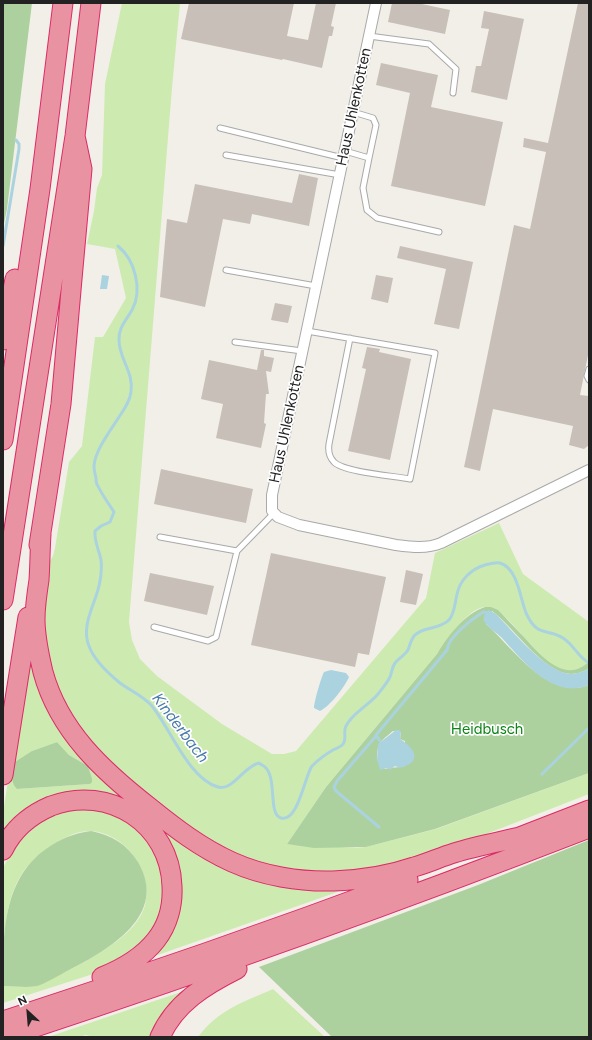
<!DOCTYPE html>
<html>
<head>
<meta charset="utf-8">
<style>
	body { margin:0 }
	#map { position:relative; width:592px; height:1040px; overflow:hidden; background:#f2efe9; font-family:Figtree,sans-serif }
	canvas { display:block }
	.frame { position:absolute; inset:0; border:4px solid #222; pointer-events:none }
	.north { position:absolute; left:8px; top:992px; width:40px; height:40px; -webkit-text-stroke:3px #fff; paint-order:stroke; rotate:334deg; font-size:11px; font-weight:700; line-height:16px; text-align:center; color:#222 }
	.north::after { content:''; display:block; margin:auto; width:14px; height:18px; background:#222; clip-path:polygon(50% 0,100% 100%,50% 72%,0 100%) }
</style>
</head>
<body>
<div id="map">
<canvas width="592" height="1040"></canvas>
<div class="frame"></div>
<div class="north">N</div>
</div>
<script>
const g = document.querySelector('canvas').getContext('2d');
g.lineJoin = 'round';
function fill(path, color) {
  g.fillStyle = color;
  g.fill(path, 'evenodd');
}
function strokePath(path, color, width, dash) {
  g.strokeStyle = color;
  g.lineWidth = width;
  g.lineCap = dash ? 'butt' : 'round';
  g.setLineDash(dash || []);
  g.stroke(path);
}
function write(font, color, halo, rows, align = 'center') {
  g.font = font + ' Figtree,sans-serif';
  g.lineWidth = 3.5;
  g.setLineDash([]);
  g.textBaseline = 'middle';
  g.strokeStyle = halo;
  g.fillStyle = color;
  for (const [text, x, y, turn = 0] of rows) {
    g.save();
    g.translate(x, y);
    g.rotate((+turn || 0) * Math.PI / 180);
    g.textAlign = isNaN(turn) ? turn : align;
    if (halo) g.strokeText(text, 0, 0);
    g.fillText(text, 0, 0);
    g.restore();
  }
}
fill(new Path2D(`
	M122,3H180L172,88L129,622L132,640L140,659L157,676L222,724L272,754H284L296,751L426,598L435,553L499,523L523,574L589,622V661C552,702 514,603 484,607C468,609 445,641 437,654L326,787L287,844L356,848L366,847L436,829L589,773V794L458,845L398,866L333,874L279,869L237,855L204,838L169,812L101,756L78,729L55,683L43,633L49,562L53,556L55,548L69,462L82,446L95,337H103L126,298L115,249L87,244L94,211L97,188L102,175L105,84Z
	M30,639L53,705L191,844L346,889L152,957L161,941L168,848L89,795L3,841V813ZM57,742L69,755L88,766L90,774V784L17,789L32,751Z
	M80,808L113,813L139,829L159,858L164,889L160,911L154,927L149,935L130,954L107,968L90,975L3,1003V986C14,986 26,988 36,986C42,985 48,981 52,978C68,971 83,963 97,954C116,943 139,927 145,905C154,872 125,833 91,831C76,830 62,839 50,847C33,859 23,868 15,887C7,905 6,924 3,943V868L12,850L28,830L47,817Z
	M273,989L325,1037H198C218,1010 243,1002 273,989Z
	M184,991L153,1037H95L85,1035L81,1037H48Z`), '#cdebb0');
fill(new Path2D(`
	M3,3H32L7,209L3,228Z
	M485,607H491L498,610C507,619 515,628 524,637C539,654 566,686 589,661V669C583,671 578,674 571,674C543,673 514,627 492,611L486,624C512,647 548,701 589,685V773L435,829L366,847L314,848L287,844L326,787L437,654C448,636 464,614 485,607ZM393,731L401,732L400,739L405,741V766C398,768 392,767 384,769L377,759C377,743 381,741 393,731Z
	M57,742L69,755L88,766L92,779V782L90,784L17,789C9,781 13,771 15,762L32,751Z
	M91,831C111,835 127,844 138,862C169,915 110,949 69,970C61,974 45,984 37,986C26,988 14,986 3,986C3,937 2,880 46,849C60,839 74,833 91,831Z
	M589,840V1037H332L259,967L478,885Z`), '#add19e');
fill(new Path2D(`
	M102,275L109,276L107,289H100Z
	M489,610L496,614C513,631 546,673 571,674C577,674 583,671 589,669V685C553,700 523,661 502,638C497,633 487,627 484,621C483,616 485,613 489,610Z
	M331,670L346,673L349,677C344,688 330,706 320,711L314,708C314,702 321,678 324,672Z
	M396,730H399L401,732L400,739C407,743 420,754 412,762C409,765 404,766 400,768L395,766L390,770L387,768L380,770L377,759L378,744Z`), '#aad3df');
strokePath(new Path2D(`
	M3,246L19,149V144L16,140
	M118,246C135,260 143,290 132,310C127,319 118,328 119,340C119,359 134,372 131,392C130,401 124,410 119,417C111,430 95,450 94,466C94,469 95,474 96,478C96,481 96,484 98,486C102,495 109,504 114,512L110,522L101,526L95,531C94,541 99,550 101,560C102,567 101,575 100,581C97,602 80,624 89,646C94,660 109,674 120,683C131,691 143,696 152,706C170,728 189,779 218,787C233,791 244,766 259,763C261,765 265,766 266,768C277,780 268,814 281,818C298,823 305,775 312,766C318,760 326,754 333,750C337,748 341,747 343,744C347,739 343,731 346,726C352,713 368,706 378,694C382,689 387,683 390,677C392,672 392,667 395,663C399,658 405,655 408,650C410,645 411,640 414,636C423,626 439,630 449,620C455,613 455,602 457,594C460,580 471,569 485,565C489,564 495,562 500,563C519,569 520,601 527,615C538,638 548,628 563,638C574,645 578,657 589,663
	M376,736L337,781L334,787L336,791L379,827
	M380,741L376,735L447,650C448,637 472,619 483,612L489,613
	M542,774L589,728`), '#aad3df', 3);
fill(new Path2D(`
	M189,3H294L287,36L308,40L316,3H336L331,26L334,27L332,36H329L322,68L283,59L282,60L181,39Z
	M392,3H417L450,10L445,34L388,22Z
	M578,3H589V350L580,395L589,396V445L584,449L569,445L573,426L493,409L480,471L464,467L477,406L514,225L530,229L546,152L523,147L524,138L548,143Z
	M484,11L524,19L507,100L471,92L476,66H481L489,29L481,28Z
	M381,63L438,75L431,107L503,122L485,206L391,186L410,93L376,85Z
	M299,174L318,178L309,226L252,214L250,224L223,219L205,307L160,297L167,219L187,223L195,184L292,203Z
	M400,246L473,262L459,329L434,324L446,269L397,258Z
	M376,275L393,278L388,303L371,299Z
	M275,303L292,306L288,323L271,320Z
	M367,347L380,349L379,352L411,359L390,460L348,451L366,369L362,368Z
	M261,350H264V356L274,358L271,372L266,371L269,394H266L264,423L266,424L261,448L216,438L223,404L201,399L209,360L257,370Z
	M161,469L253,489L246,523L154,504Z
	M271,553L386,577L369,655L358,653L355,667L251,645Z
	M406,570L423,574L416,605L400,602Z
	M150,573L214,586L207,615L144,601Z`), '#c7bfb8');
const lane = new Path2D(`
	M369,36L429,44L456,69L453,93
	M220,128L343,158
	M345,151L369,158L376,125L373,118L353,112
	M226,155L340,175
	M369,158L363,188L367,210L377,218L439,232
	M226,270L316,286
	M307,331L435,353L410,479C394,476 343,472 334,462C329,457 328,451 329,444L350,338
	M235,342L302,351
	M589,369L587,376L589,380
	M160,537L237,551L274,513
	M154,627L208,641L216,637L237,551`);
const street = new Path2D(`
	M376,3L272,495V511L278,517L299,525L396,545C411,547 427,549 441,543L589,470`);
const highway = new Path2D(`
	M3,340L15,279
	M3,440L40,189L63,3
	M41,534C40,549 40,565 39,580C37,593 35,606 35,619C35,637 39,655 43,672C59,731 103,771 149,807C175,828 201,848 232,862C263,876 300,882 333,881C360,880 388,876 414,867C428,863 441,857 454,853C476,846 499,842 520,837
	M39,545L61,404L72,279L82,169L75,136
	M3,600L75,136L91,3
	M3,775L28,617
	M509,841L589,810
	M3,850C13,829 30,815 51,806C109,784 170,824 172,886C173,905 168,925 156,940C142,958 122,969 102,977
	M3,1021C139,977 274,930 408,880
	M5,1037C201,973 396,903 589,828
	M160,1037C175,1003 205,985 237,969`);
strokePath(lane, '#a9a9a9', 7);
strokePath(street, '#a9a9a9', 12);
strokePath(highway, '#dc2a67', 21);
strokePath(lane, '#fff', 5);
strokePath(street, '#fff', 10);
strokePath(highway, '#e892a2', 19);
write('15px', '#222', '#fff', [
	["Haus Uhlenkotten",354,107,-78],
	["Haus Uhlenkotten",287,424,-78]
]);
write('15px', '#0c8416', '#fff', [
	["Heidbusch",487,730]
]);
write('italic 16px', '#4a7aab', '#fff', [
	["Kinderbach",180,728,53]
]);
</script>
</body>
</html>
